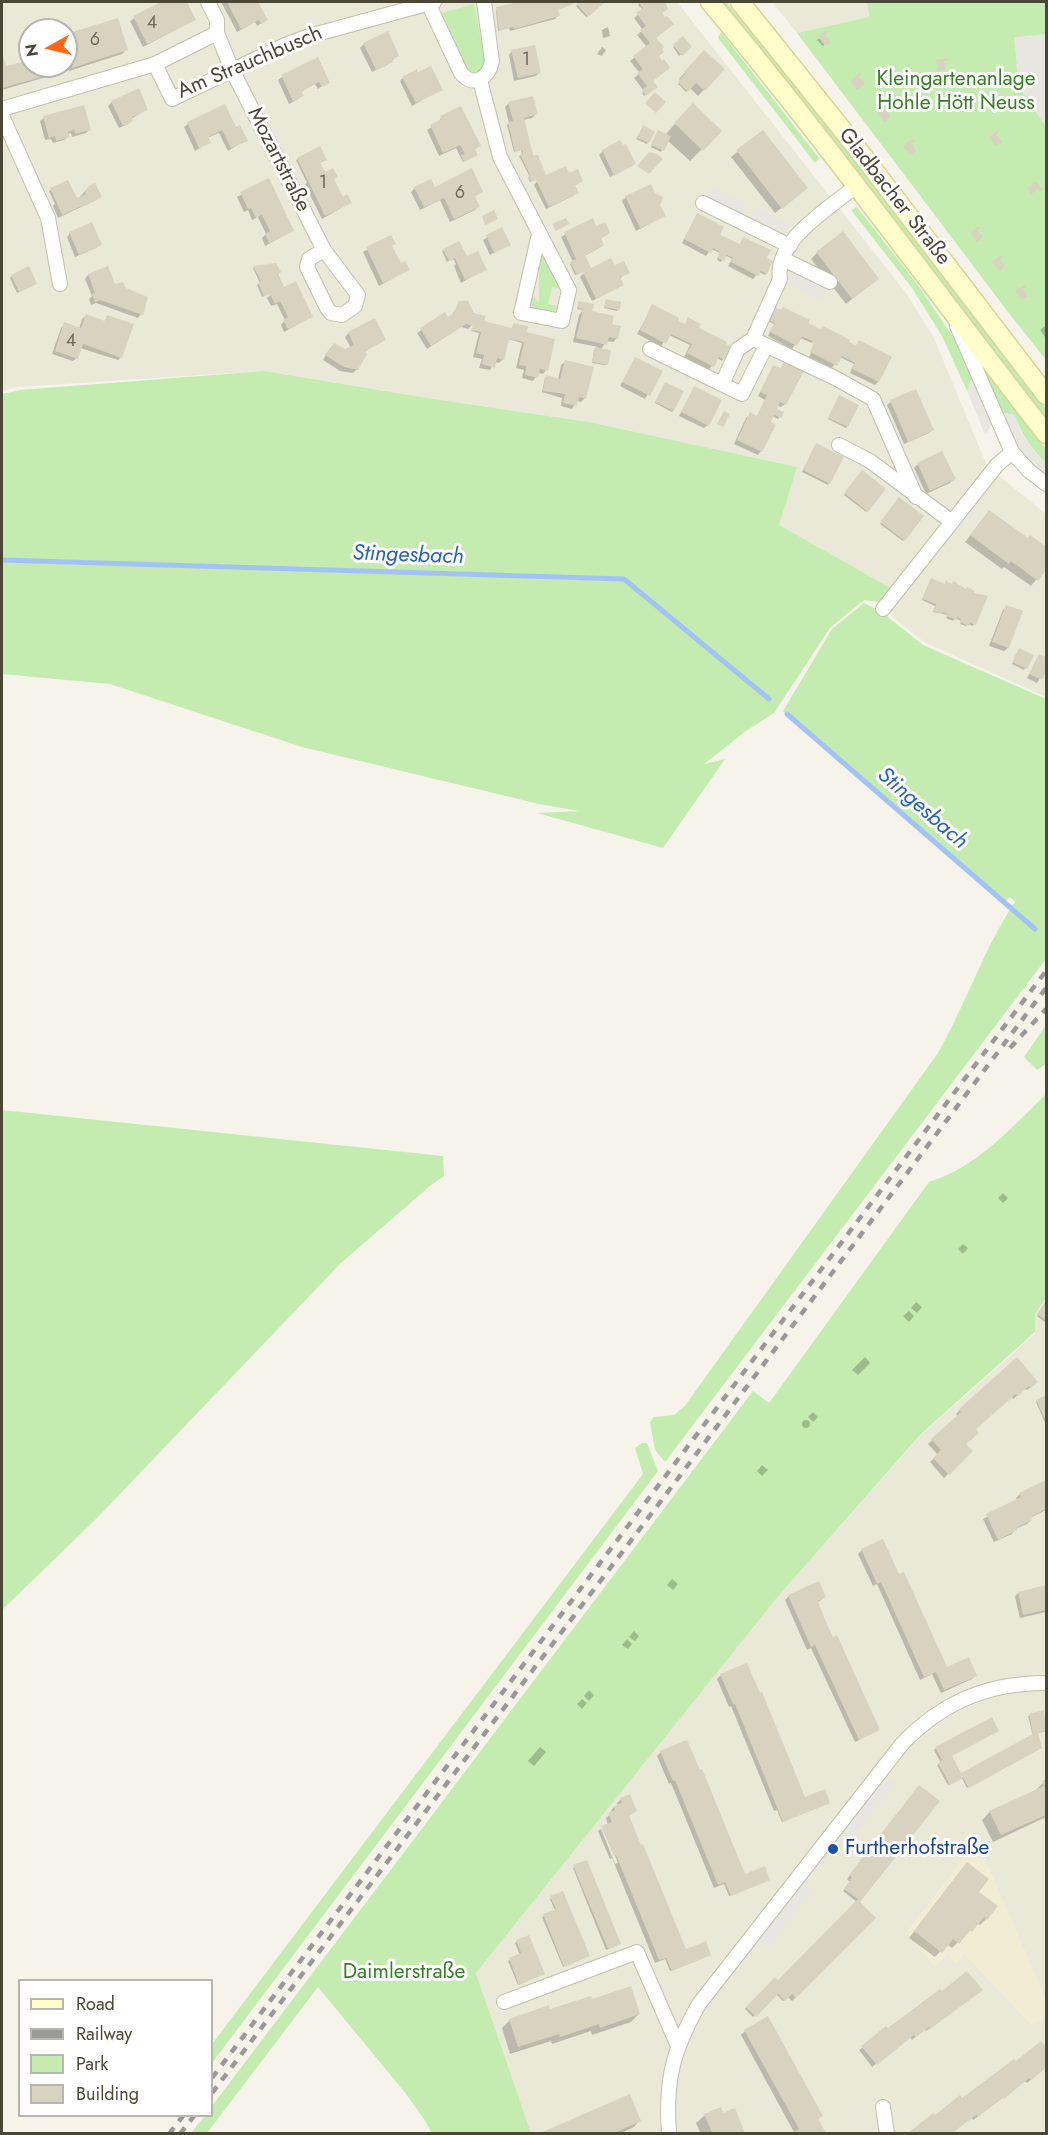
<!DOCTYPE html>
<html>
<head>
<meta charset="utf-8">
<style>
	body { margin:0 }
	#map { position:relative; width:1048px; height:2135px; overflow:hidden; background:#f6f4ea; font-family:Jost,sans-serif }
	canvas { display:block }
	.frame { position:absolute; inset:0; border:3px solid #4a4737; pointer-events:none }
	.legend { position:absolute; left:18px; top:1979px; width:195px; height:138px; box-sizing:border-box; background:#fff; border:2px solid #b7b5af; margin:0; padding:8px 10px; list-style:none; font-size:18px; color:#4a4737 }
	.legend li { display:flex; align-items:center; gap:12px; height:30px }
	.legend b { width:30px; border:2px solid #b7b5af }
	.north { position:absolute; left:18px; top:18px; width:60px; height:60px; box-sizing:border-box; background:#fff; border:2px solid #b7b5af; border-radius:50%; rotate:262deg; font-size:16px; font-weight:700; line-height:24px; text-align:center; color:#4a4737 }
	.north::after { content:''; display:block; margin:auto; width:21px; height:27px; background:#ff6817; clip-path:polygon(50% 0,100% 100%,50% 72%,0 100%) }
</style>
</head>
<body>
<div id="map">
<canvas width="1048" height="2135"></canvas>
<div class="frame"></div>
<ul class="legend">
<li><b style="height:8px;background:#fffdca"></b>Road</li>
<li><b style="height:8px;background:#999"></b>Railway</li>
<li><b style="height:16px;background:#c5ecb0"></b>Park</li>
<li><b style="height:16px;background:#d8d3be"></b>Building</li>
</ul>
<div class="north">N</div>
</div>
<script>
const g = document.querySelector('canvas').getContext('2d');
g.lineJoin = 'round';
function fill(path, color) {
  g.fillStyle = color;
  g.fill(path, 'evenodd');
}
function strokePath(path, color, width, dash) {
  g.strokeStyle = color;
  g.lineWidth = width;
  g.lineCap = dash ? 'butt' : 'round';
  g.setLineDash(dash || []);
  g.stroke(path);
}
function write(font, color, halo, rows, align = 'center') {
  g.font = font + ' Jost,sans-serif';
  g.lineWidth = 6;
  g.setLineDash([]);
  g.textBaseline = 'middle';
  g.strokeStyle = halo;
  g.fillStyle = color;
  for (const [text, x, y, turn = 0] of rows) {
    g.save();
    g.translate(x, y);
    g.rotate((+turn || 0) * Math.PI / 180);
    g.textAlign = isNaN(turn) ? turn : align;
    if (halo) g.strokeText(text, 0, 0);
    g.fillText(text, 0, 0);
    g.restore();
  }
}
fill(new Path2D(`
	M2,2H677L906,293L934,338L987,466L1046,514V697L924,642L890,615L899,594L779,525L796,467L589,422L434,399L264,371L18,387L2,391ZM30,30H66V66H30Z
	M772,2H867L869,17L797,33Z
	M1046,1298V2133H531L476,1973L780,1594L921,1435L1035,1334V1314Z`), '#eae8d7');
fill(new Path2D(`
	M977,1840L1046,1999V2018L1031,2025L965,1955L955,1964L948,1955L935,1967L906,1933Z`), '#f0edd3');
fill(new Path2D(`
	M720,2H726L823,115L975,318L1046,409V420Z
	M867,2H1046V360L1008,312L797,33L869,17Z
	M474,4L485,60L482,67L478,72H471L464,66L442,13Z
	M721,32L819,158L815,163L718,38Z
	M857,207L918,285L953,337L973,375L967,391L942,336L912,288L851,210Z
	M541,253H543L562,289L552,287L548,304L558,306L554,312L532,307L529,304L530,293L539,303V257Z
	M977,361L1046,449V463C1031,449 1022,434 1014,415L999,412Z
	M264,371L434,399L589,422L797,467L779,525L894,590L885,603L864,600L830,628L774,713L746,731L704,764L725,759L663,848L537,813L579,811L539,804L302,747L110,684L2,674V394L20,390Z
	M864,603L883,613L923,645L1046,699V959L665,1462L655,1450L650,1422L654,1417L674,1415L684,1407L938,1053C966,1004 984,948 1015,902L1010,897L1006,901L783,711L832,629Z
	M1046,1025V1064L1037,1070L1024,1057Z
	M1046,1094V1298L1035,1314V1332L921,1434L780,1594L476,1973L531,2133H432L424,2119L406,2094L318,1987L207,2133H191L205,2116H212V2106L753,1391L769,1403L929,1182C976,1168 1012,1127 1046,1094Z
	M2,1110L443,1156L444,1176L430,1186L341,1263L96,1519L2,1610Z
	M642,1443H647L658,1471L212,2063V2044L643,1474L635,1448Z`), '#c5ecb0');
fill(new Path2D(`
	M1046,34V127L1026,98L1020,84L1017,70L1014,37Z
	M712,187L747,204L742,214L707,197Z
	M755,207L789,224L784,234L750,218Z
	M792,271L827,288L821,300L787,283Z
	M973,375L992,423L987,433L984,432L967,391Z
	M999,412L1014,415L1021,432L1034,451L1046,463V467L1043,468L1046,471V478L1036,470L1016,446Z
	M882,1781L895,1783L846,1846L834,1842Z
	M800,1886L813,1889L770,1945L757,1942Z`), '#e7e6e1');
fill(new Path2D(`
	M164,2H185L194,20L143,47L130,21Z
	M221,2H257L266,20L257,26L255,22L237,32Z
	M524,2H570L571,4L557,10L558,15L555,19L510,31L509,28L498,31L496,10Z
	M581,2H603L586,17L576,6Z
	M642,2H649L647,4L649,5L653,2H663L665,4L660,13L655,38L657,57L652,82L656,87L644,96L642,93L644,91L634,78L640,73L630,61L647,47L637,35L643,30L634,18L643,10L638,5Z
	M608,27L610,36L603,38L602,30Z
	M823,35L829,41L823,46L817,40Z
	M66,36L126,50L122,54L69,71L66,62Z
	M683,39L690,47L679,56L673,47Z
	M30,43V60L26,46Z
	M364,44L398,55L387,65L372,72L360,48Z
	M602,47L606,50L602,56L597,54Z
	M512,51L540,72L536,76L514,81L509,55Z
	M704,52L723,69L698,96L690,88L686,92L678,84L681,80L679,79Z
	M2,58L5,68L30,61V66H55L57,72L53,75L2,90Z
	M418,74L441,89L412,106L400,81L403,78Z
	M282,77L328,82L318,89L315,84L305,89L300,92L302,96L298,99L289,104L278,80Z
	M112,102L147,109L131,119L132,121L128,124L119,128L108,106Z
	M509,103L536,114L532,118L523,120L532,156L545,177L569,175L582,181L574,186L577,193L573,196L546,209L534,185L540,178L530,182L528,178L530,177L519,156L522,155L521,150L514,152L507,125L509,123L505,107Z
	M224,106L236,129L246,140L228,151L219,133L207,138L209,142L195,151L184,127L188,124Z
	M681,117L720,131L690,161L667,140L661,152L651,147L657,133L665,135Z
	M44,118L90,129L86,133L72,137L71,133L67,134L68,137L64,140L53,143L51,139L45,140L40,121Z
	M441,118L479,146L475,149V156L463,162L456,148L439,156L427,130L438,123Z
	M643,127L648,143L647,144L636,139Z
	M763,132L801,193L775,213L731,157Z
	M319,148V163L324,174L333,180L342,199L350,203L322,219L305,185L307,183L296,160Z
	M603,151L632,164L610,177L599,155Z
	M268,180L292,231L265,246L262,238L266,234L258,217L252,220L248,210L244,212L237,197Z
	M68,182L76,201L89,187L100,197L96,200L58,218L53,206L55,204L49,191Z
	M415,188L434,189L481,191L474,197L478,207L475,210L450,222L440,200L420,210L411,192Z
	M626,197L664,216L636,231L622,201Z
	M697,215L718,235L739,245L744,239L766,273L765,275L759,272L753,279L728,266L732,259L725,255L721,262L717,260L720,253L711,249L706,256L682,243Z
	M592,220L596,228L609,233L600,239L603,245L599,248L584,256L587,270L575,275L570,264L573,262L561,237Z
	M501,229L509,245L490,255L483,240Z
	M70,233L100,245L96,248L75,257L67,237Z
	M391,237V247L400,265L408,270L379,286L363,252Z
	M444,250L466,258L485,269L461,283L454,266L456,264L453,259L447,262L442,251Z
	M817,253L871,284L846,304L811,259Z
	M254,267L278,273L282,286L311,317L284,332L281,325L285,320L277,304L271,306L267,298L275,291L262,297L257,285L260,283L253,268Z
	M614,267L628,272L619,279L622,285L592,301L580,277L585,272Z
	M107,268L114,286L141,314L138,318L96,303L91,305L89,299L92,296L85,279L88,275Z
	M12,276L34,285L17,293L10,278Z
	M606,301L618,310L617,311L604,308Z
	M579,302L610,325L617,338L613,342L607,341L601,349L607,364L605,365L592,363L594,350L598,347L573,342L579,315L583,310L577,309Z
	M460,303L482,323L511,329L514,325L525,333L546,370L543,374L538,373L533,381L522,378L524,370L516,368L522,343L508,339L503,359L499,363L495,362L490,370L479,368L482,359L473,357L479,333L471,331L475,322L468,329L461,327L427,349L417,333L445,314L448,319L451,316Z
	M653,306L685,326L697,329L721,350L730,348L723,359L722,361L717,358L709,370L684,357L690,345L669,335L661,346L637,334Z
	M783,308L808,321L806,324L820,330L823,328L848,341L845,349L849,344L855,347L859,342L890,358L878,382L875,385L850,373L854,364L840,357L832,368L809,357L821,332L819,331L812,343L800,338L792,349L768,336L774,324L768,321L774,310L775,309L781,311Z
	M86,316L104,322L108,316L121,357L118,360L80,348L77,358L73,361L52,354L61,328L65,324L79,329L82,319Z
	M1046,325V336L1045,337L1040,330Z
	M349,333L384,340L364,352L357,369L353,373L340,371L323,360L330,348L345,351L351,348L345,337Z
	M636,359L661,371L645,399L620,386Z
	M565,362L585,398L581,402L577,401L572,409L561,406L562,398L542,392L545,378L547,377L558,380L561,365Z
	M774,366L780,370L785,404L781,407L777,405L775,409L782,413L778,419L772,416L761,451L758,455L734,444L746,418L750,414L757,417L765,400L758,396Z
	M664,385L673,411L672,412L655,403Z
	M695,388L708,425L704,428L679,416Z
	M838,399L847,426L846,428L828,419Z
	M891,402L932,430L929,433L904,444L887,405Z
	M815,446L829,483L828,485L802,472Z
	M918,464L954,479L950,483L926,494L914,468Z
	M862,472L884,490L866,512L844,495Z
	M899,499L922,517L903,541L880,524Z
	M989,512L1027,540L1030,537L1046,549V567L1031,586L1004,567L1002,569L965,542Z
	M930,581L986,597L973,626L968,624L966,626L960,624L961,621L955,618L953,621L946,618L948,615L933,612L935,606L922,600Z
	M1007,606L1021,612L1008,648L1004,651L989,646L1003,610Z
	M1018,651L1025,668L1024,670L1012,664Z
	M1040,655L1046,659V668L1037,683L1027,678Z
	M1003,1193L1008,1198L1003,1203L998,1198Z
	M963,1244L968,1248L963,1254L958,1249Z
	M916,1302L922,1307L917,1313L911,1308Z
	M1046,1302V1323L1037,1316Z
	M909,1311L914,1316L909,1322L903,1316Z
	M865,1357L870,1363L858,1375L852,1370Z
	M1017,1359L1033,1386L1027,1390L1025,1389L1013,1399L1011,1397L974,1430L964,1445L970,1451L944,1478L930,1462L938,1455L928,1444L958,1416L956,1414L960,1410Z
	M1046,1396V1425L1036,1402Z
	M813,1412L818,1417L813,1422L808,1417Z
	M802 1424a4 4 0 1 1 8 0a4 4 0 1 1-8 0Z
	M762,1465L768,1470L762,1476L757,1471Z
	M1046,1481V1510L1030,1518L1031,1520L1027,1524L1015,1529L1012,1534L994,1542L983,1519L1018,1501L1016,1498L1020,1494Z
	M862,1550L946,1669L975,1675L972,1679L941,1693L932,1674L920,1680L877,1584L873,1586L858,1554Z
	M672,1579L678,1584L673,1590L667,1585Z
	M818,1583L825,1597L817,1603L824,1621L879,1729L855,1742L811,1648L807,1650L785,1600L788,1597Z
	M1046,1586V1612L1020,1618L1015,1597L1018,1593Z
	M634,1631L639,1636L635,1641L629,1637Z
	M627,1639L632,1644L628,1649L622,1645Z
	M721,1675L803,1797L827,1804L782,1822L777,1810L774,1811L731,1706L729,1707L717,1679Z
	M589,1690L594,1695L589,1701L584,1696Z
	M582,1699L587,1703L582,1709L577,1704Z
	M1043,1712L1046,1731L1036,1734L1039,1749L967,1788L962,1778L948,1785L937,1765L941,1763L934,1750L936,1748L991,1719L951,1756L961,1775L1033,1736L1028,1716Z
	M540,1747L546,1752L534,1766L528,1761Z
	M661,1752L744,1876L767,1881L729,1896L724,1884L714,1888L671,1783L669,1784L657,1756Z
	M1046,1780V1817L993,1842L982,1820L990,1812L1035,1791Z
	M916,1790L858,1902L874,1918L792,2001L788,1997L783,2001L776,1994L753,2017L745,2009L775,1979L778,1982L857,1902L843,1891L850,1882L847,1879Z
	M621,1799L636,1811L628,1816L685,1949L708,1956L670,1971L665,1959L655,1963L612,1858L610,1859L598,1831L601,1829L615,1864L618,1863L603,1827L608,1825L606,1818L612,1813L611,1811L614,1807L618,1806L617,1803Z
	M574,1867L618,1945L606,1950L573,1868Z
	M962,1869L977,1892L986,1919L980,1925L978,1923L952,1948L947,1944L935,1957L909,1938Z
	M551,1898L587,1957L563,1967L542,1917L555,1911L550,1899Z
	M517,1941L544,1974L518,1985L508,1961L520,1955L515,1943Z
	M942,1993L977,1994L926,2031L924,2029L912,2040L910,2037L872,2067L859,2050Z
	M591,2001L639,2014L631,2022L592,2035L591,2031L552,2044L551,2041L510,2054L502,2028L510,2020Z
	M745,2031L821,2116L816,2120L824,2134H795L741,2035Z
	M1041,2043L1046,2050V2067L1027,2083L1025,2081L973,2120L971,2117L951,2134H910L933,2115L935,2117L1016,2063Z
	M629,2096L639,2121L634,2127L619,2134H544Z
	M734,2110L744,2134H701L696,2123L705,2115H723Z`), '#0003');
strokePath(new Path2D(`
	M2,560L624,579L769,699
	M787,714L1035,929`), '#a3c3f6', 5);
fill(new Path2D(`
	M161,2H187L196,20L147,44L133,16Z
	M227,2H258L268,20L261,24L259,20L241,29Z
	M518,2H572L573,4L558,10L560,16L514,29L513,27L499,31L496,7Z
	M579,2H605L588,17L577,4Z
	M638,2H665L668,9L662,13L665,17L667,16L674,24L656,38L664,47L662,49L664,52L659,56L662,61L664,59L670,68L653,81L658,87L646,96L642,90L647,86L637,73L643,69L633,56L650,43L640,30L646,26L636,13L643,8Z
	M118,18L128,50L72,68L66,47V34Z
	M826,30L828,32L825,35L831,42L825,46L818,37Z
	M388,31L399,56L392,59L393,62L376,70L363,43Z
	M683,36L692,47L682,56L673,45Z
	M535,45L541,73L518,78L511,50Z
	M704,50L725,69L705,91L696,83L688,92L678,82L686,73L684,72Z
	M2,56H3L6,66L30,60V66H57L59,72L2,88Z
	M318,57L330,83L322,87L319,82L310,86L302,92L304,96L293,101L281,75Z
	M947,58L948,61H944L945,70L938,71L936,60Z
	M431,66L443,90L416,103L402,77L417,69L418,72Z
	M860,72L862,74L859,77L865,84L857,90L850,81Z
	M139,88L148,110L132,117L133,121L123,126L111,101Z
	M655,92L666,102L656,113L645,103Z
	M533,96L538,114L524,118L533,155H538L546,175L566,166L569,173L578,169L583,181L575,185L579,193L549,207L536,180L531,182L528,176L530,175L520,154H523L522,150L515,152L508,122L513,121L508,102Z
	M972,97L974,99L971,101L976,108L970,113L963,104Z
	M693,103L722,131L703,151L674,123Z
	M225,104L236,127L240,125L248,141L231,148L222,130L208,137L211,143L199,148L187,122Z
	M84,105L91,130L75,134L74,130L68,132L70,137L56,141L55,136L49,138L43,116Z
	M461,106L481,146L475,149L478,155L464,162L461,155L465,154L460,145L443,153L430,125L442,119L440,116Z
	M886,106L888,108L885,110L890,117L885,122L878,113Z
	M643,125L655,132L649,143L637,138Z
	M658,130L671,136L664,151L651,145Z
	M763,130L808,188L782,209L736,150Z
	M998,130L999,132L996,135L1002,142L996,146L989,137Z
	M912,139L914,141L911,144L916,151L910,155L903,146Z
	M620,140L623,145L626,144L636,164L614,176L602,150Z
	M320,146L327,160L320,163L325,172L333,168L338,177L334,179L343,197L347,194L352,203L325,216L297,158Z
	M649,152L657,154L663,159L649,174L637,166Z
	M472,168L483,192L475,196L480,207L454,219L444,198L424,207L414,187L431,179L435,187Z
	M269,178L294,231L269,243L265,234L270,231L262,215L256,218L251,208L248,209L240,192Z
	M68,180L77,198L86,194L85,192L89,186L95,183L102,197L62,215L50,188Z
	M1036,181L1043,190L1041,192L1038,189L1031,194L1027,188Z
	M651,184L655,193L663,197L660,205L666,216L640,228L625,196Z
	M494,210L498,219L485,225L482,216Z
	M697,213L724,227L720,235L740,244L743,237L771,250L767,258L773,261L767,274L761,271L758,276L731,262L733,258L727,255L724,261L717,258L720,252L713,248L711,253L684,239Z
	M566,218L569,224L556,231L552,224Z
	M593,218L596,226L605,222L610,233L601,238L604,245L585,255L591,268L611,258L615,265L624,261L630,273L620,277L624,285L596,299L583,272L577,275L570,262L576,259L564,232Z
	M92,222L102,245L79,255L69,232Z
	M979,226L980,228L977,230L983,237L977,242L970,233Z
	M502,227L511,245L494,253L486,235Z
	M843,231L879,279L852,299L816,252Z
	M391,235L396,244L392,246L401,263L405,261L410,270L383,283L366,247Z
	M459,241L467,256L478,251L487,270L465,280L455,258L449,261L443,249Z
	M1001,255L1003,257L1000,259L1005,266L1000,271L992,262Z
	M276,263L281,272L278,274L284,287L296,281L313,317L288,329L283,320L288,317L280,301L275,304L270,294L264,296L258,283L261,281L253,266Z
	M29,266L37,284L19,292L11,275Z
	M108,266L115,284L123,282L126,288L148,297L143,315L100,300L95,302L92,294L95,293L88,274Z
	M1024,285L1026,287L1023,289L1028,296L1022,300L1015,291Z
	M606,299L621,302L620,310L604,307Z
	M459,301H468L474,313L486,316L484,321L512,328L513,323L528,326L527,332L555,339L548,371L540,369L538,378L525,375L526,366L519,365L524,342L509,339L504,360L497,358L495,368L482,364L484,355L476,353L481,332L471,330L473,326L466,324L431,346L420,328L445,312L448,317L454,313Z
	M579,301L594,304L592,311L614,316L612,324L621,326L618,339L609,337L607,345L576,338L583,309L577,308Z
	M652,304L679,318L678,321L685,324L688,317L701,324L699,328L727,342L726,344L732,347L725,360L719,357L714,367L687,353L692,344L671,334L666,344L640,330Z
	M775,307L781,310L783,307L810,320L808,323L821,329L823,326L850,340L849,342L856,346L859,340L892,357L879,382L852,369L855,363L842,356L837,366L810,352L814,342L808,339L802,337L797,346L770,332L775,323L769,320Z
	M86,314L105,321L107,315L134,324L122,358L83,344L78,359L55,351L64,322L81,328Z
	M375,318L386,340L365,351L367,354L358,370L344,367L325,355L334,343L345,349L354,345L348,332Z
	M595,347L611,350L608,365L592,362Z
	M635,357L663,371L650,396L622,382Z
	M565,360L594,367L586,399L579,397L577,406L563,403L565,394L543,391L546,375L560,379Z
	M784,361L804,371L786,405L780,402L777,409L784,412L781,418L774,415L771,422L776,425L762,452L737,440L750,412L757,416L767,395L760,392L773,365L781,368Z
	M665,382L684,391L674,411L655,402Z
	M694,386L722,400L709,426L681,412Z
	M916,389L934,430L908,442L890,400Z
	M839,395L859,405L848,427L828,418Z
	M724,411L730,414L723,427L717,424Z
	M816,443L844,457L830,484L803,470Z
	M942,451L956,479L930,491L917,463Z
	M862,470L886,489L868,512L844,493Z
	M899,497L924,516L905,541L880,522Z
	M989,510L1028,538L1030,535L1046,547V570L1038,581L1011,561L1009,564L970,535Z
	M931,578L945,584L946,581L952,584L953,581L966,589L967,587L975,591L974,593L988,596L976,625L970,623L969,626L960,622L961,619L957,617L956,620L947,616L948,614L943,612L942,614L933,611L936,604L922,599Z
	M1006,605L1023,611L1009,648L992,642Z
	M1019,648L1034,655L1027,669L1012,662Z
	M1039,654L1046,657V671L1042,680L1029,674Z
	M1046,1301V1320L1037,1314Z
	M1017,1357L1038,1382L1031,1388L1029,1386L1018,1396L1016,1394L976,1429L979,1433L966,1444L973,1451L949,1475L933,1458L941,1450L931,1439L961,1412L959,1409Z
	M1046,1395V1421L1036,1400Z
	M1046,1480V1509L1031,1517L1032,1520L1016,1528L1017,1530L998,1540L986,1514L1021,1497L1019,1493Z
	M883,1539L899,1574L904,1572L947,1667L969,1657L977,1676L944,1690L936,1672L924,1677L881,1582L877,1584L861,1549Z
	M819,1581L826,1597L818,1601L825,1620L833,1637L837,1635L880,1730L859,1740L815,1645L811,1647L788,1595Z
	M1046,1585V1610L1023,1615L1018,1592Z
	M747,1663L760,1693L762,1692L805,1797L825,1789L830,1803L783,1822L735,1704H733L720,1674Z
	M1044,1710L1046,1731L1038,1733L1042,1748L969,1788L963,1778L950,1785L938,1763L942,1760L935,1747L992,1717L999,1731L952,1756L961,1773L1033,1734L1029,1714Z
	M687,1740L700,1770L702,1769L745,1874L765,1866L770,1880L731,1896L725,1882L718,1885L675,1780L673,1781L660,1751Z
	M1046,1779V1815L1001,1835L989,1811L1044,1786L1042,1781Z
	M919,1785L940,1801L860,1902L876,1918L796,1998L792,1994L785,2001L778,1994L756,2017L746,2007L775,1977L778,1980L858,1899L844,1889L852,1877L849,1875Z
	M630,1794L637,1811L629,1815L641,1845L643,1844L686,1949L706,1941L711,1955L672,1971L666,1958L659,1960L616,1855L614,1856L601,1826L612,1822L608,1813L615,1810L614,1806L622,1803L620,1798Z
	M587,1860L621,1944L608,1949L573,1865Z
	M967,1862L989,1879L979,1892L998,1906L987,1920L984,1917L972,1932L970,1930L959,1944L953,1939L942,1953L914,1931Z
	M563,1891L590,1956L564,1967L543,1914L556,1909L550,1896Z
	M529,1935L545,1974L519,1985L509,1958L521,1953L516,1940Z
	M967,1971L983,1990L930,2029L929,2027L916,2037L914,2035L877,2065L861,2046L886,2026L888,2028L940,1989L942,1991Z
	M631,1986L640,2014L600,2028L599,2024L560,2037L559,2034L518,2047L509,2019L549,2005L550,2009L591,1996L592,1999Z
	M768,2016L823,2116L818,2119L826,2133H792L799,2129L744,2030Z
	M1041,2041L1046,2047V2068L1031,2080L1029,2078L1004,2099L1003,2097L978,2117L976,2115L952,2133H908L933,2113L935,2115L960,2095L962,2098L1014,2059L1016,2061Z
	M630,2094L641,2121L614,2133H540Z
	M721,2107L723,2113L735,2108L745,2133H712L704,2114Z`), '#d8d3be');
const street = new Path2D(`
	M208,2L217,20V33L232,70L324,250L358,295L355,306L342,315L331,313L327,308L307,267L309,259L324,250
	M428,3L461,73C474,89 489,77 492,61L484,2
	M155,64L172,99L285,45L309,36L434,2
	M480,80L500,157L569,290L562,321L521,313L539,234
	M2,109L155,64L217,33
	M2,116L48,218L60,284
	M703,203L790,246
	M783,259L830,282
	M957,326L1012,452L1029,471L1046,484
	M753,339L837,379L873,399L916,497
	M650,349L742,394L766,346
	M722,384L738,349L753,339L780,279C774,240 830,208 856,186
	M839,445L870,461L952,522
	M883,609L997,465L1012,452
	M504,2002L637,1952L678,2046
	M883,2107L887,2134
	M669,2134C665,2080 673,2050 699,2004L902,1744C942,1702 988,1683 1046,1683`);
const secondary = new Path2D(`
	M710,2C827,142 934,290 1046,434
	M740,2L853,143L1046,395`);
strokePath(street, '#c2bfab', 16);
strokePath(secondary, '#d9d497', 21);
strokePath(street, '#fff', 14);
strokePath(secondary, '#fffdca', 18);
strokePath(new Path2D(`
	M1010,1048L1046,1009
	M212,2078L1046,971
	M212,2093L661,1501L1046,988
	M169,2134L183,2116
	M180,2134L194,2116`), '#999', 4.5, [8, 8]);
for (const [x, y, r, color] of [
	[833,1849,6,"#1a4fb4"]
]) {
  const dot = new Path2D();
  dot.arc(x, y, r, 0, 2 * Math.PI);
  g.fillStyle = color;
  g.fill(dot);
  strokePath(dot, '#fff', 2);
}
write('18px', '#6e6a59', null, [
	["4",152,24],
	["6",95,41],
	["1",526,61],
	["1",323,184],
	["6",460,194],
	["4",71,342]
]);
write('21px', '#4a4737', '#fff', [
	["Am Strauchbusch",250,63,-23],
	["Mozartstraße",278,160,63],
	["Gladbacher Straße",894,197,52]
]);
write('21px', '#368125', '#fff', [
	["Kleingartenanlage",956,80],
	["Hohle Hött Neuss",956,104],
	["Daimlerstraße",404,1973]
]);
write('21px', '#164399', '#fff', [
	["Furtherhofstraße",845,1849]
], 'left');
write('italic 22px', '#2761bf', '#fff', [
	["Stingesbach",408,556,2],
	["Stingesbach",922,809,41]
]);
</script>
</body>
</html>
